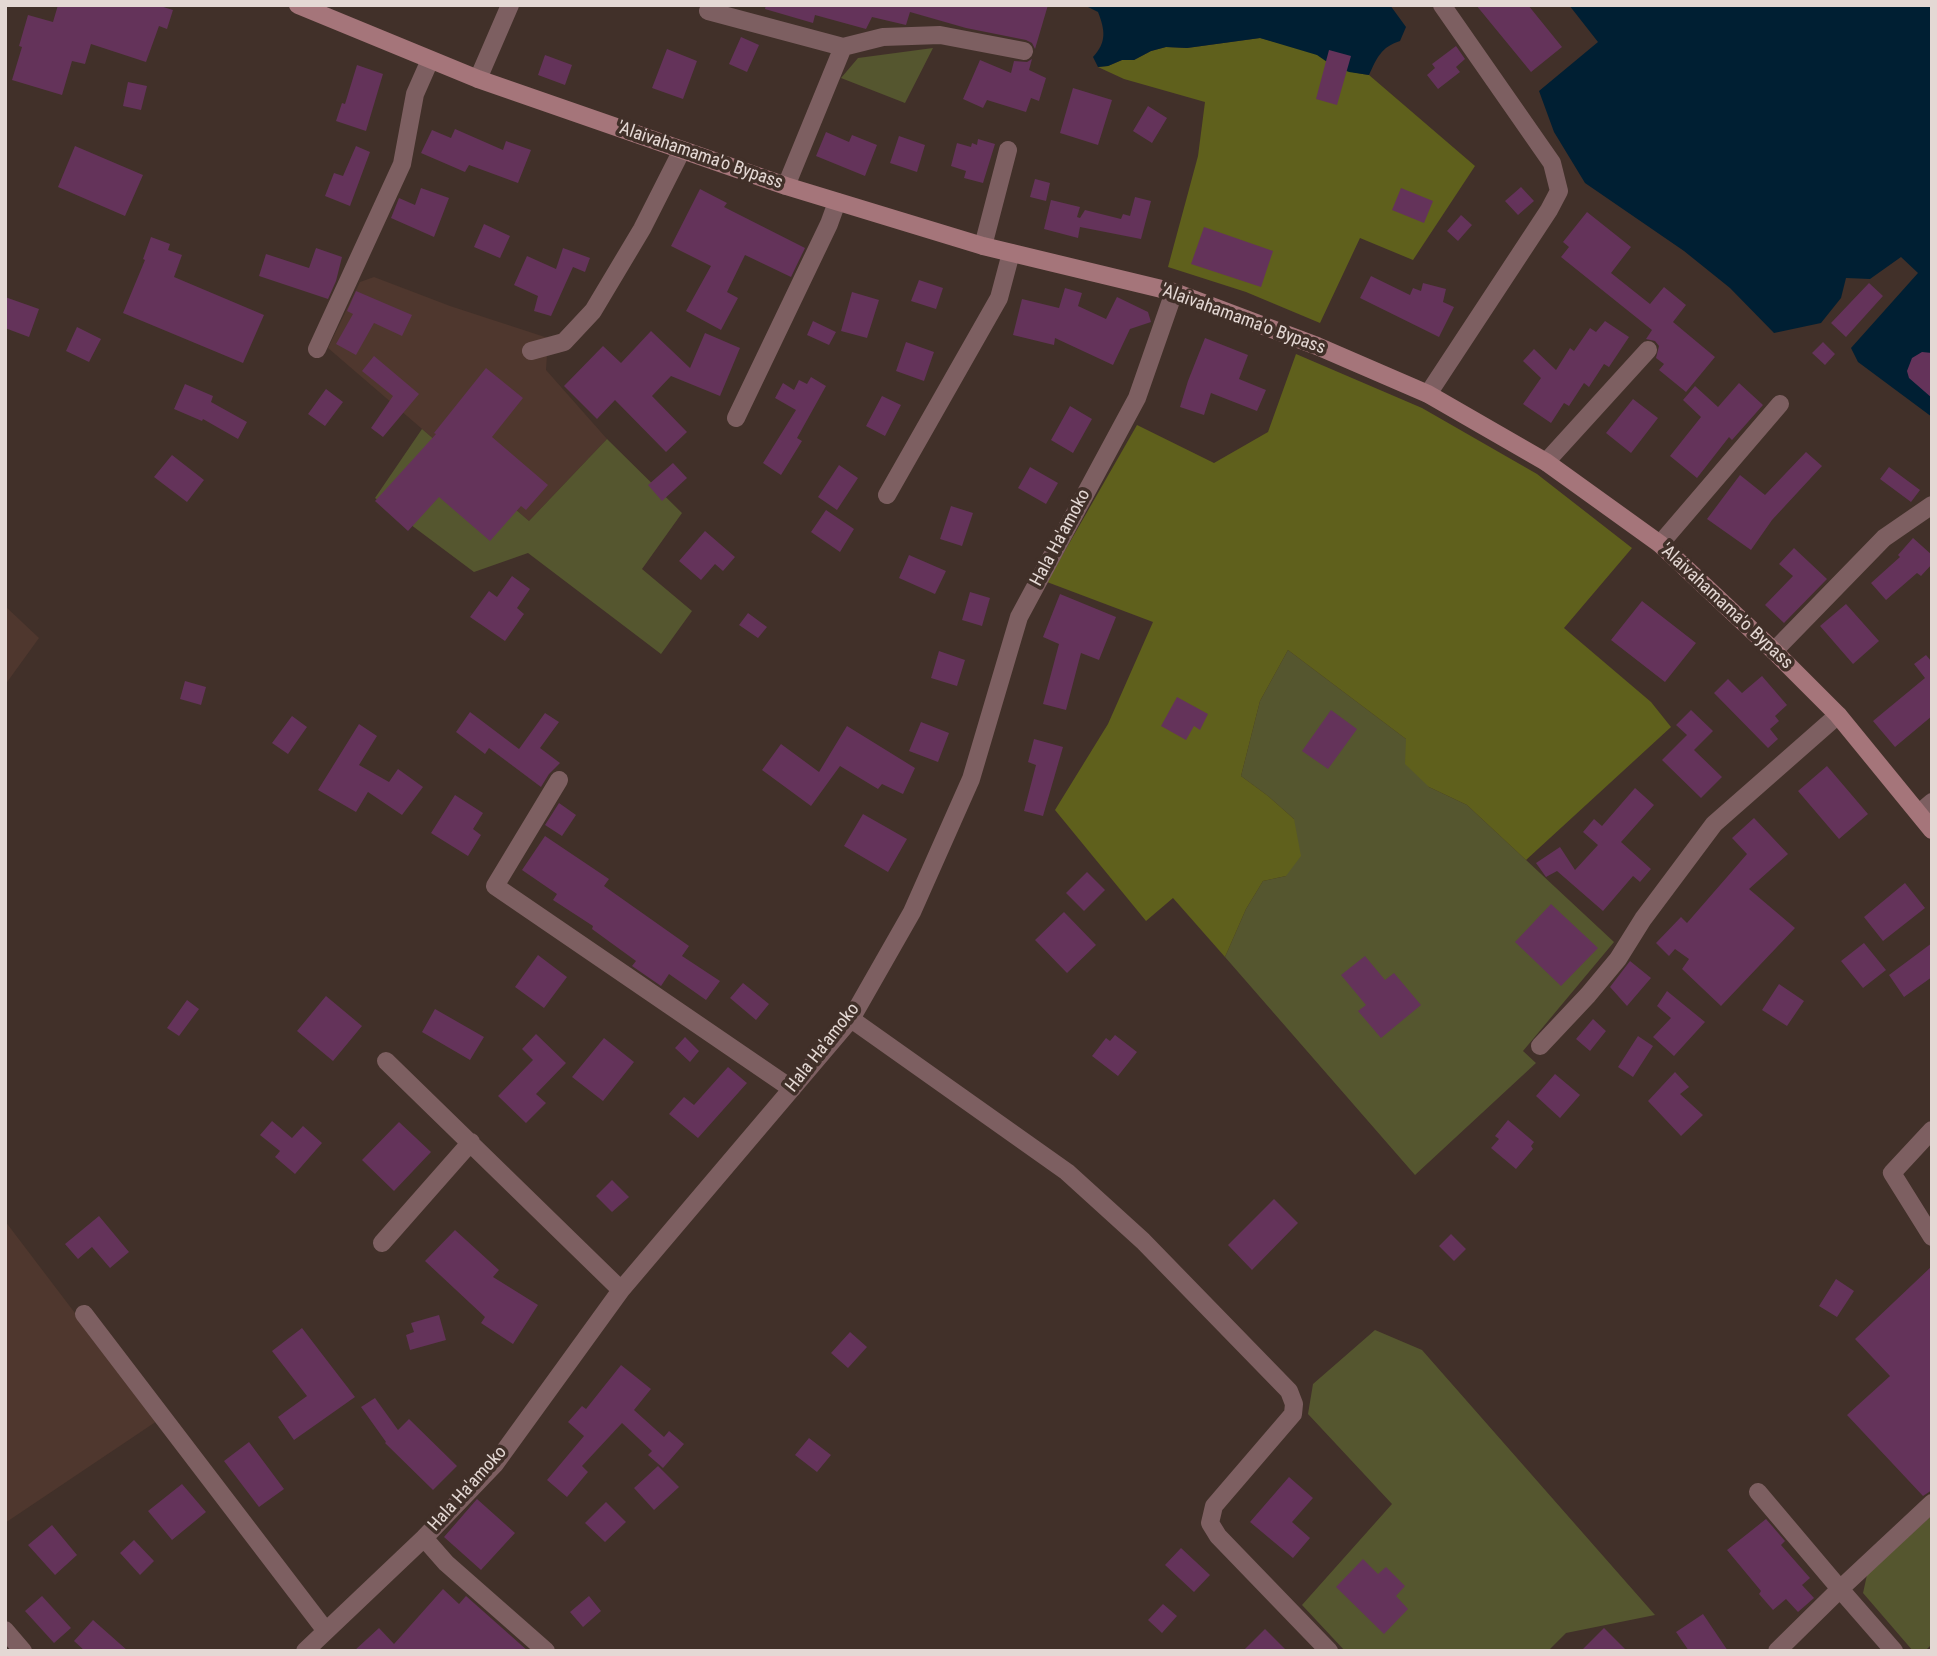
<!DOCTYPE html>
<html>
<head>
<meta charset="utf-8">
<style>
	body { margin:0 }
	#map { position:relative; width:1937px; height:1656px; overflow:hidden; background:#413029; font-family:"Roboto Condensed",sans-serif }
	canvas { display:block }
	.frame { position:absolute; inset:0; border:7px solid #e4d8d4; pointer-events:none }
</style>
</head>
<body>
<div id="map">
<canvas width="1937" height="1656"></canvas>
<div class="frame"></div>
</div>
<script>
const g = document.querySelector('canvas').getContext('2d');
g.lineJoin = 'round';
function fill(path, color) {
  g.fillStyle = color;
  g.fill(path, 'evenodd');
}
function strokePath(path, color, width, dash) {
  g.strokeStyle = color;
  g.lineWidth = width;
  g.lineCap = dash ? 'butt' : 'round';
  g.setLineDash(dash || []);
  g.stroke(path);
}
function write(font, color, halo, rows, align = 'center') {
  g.font = font + ' "Roboto Condensed",sans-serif';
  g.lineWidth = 7;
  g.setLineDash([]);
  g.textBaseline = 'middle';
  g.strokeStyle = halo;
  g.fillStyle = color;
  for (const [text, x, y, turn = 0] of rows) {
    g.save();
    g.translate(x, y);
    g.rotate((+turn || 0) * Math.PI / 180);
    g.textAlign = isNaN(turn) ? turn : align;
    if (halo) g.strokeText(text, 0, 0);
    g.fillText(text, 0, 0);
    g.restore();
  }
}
fill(new Path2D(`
	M374,277L450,306L548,338L546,370L607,439L529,521L328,348L360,282Z
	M5,606L39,638L5,685Z
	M5,1221L157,1421L5,1523Z`), '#4f372e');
fill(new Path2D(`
	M933,48L905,103L841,78L858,58Z
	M422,429L529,521L607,439L682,513L642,569L692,611L661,654L528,553L474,572L375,498Z
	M1288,650L1406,739L1429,787L1467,805L1614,942L1523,1051L1536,1063L1415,1175L1225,957L1246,909L1263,881L1286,876L1294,819L1268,796L1241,776L1260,701Z
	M1375,1330L1422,1350L1655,1615L1566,1633L1548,1651H1345L1302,1605L1392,1504L1308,1414L1313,1384Z
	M1932,1515V1644L1925,1651H1913L1863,1593L1867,1575Z`), '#55562f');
fill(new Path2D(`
	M1260,38C1277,43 1302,47 1318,55C1340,67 1342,71 1369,75L1475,166L1413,260L1360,238L1320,323L1246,292L1168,267L1198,156L1205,102L1124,79L1098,67L1108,66L1122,60H1134L1151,51L1166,47L1187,48Z
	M1296,354L1422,408L1537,474L1632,548L1564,628L1651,702L1671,727L1526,860L1467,805L1429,787L1405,764L1406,739L1288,650L1260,701L1241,776L1268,796L1294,819L1301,856L1286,876L1263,881L1246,909L1225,957L1173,898L1146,921L1055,810L1108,724L1153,622L1047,582L1137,425L1214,463L1268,432Z`), '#5f601c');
fill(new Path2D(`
	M1084,5H1390L1406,27L1400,41C1381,47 1377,58 1369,75L1349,72L1330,64L1317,55L1260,38L1187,48L1166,47L1151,51L1134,60H1122L1108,66L1098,67L1093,57C1107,42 1105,30 1098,12Z
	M1569,5H1932V417L1858,362L1851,348L1918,273L1901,257L1870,279L1846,278L1841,298L1821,323L1774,333L1730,288L1684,251L1585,183L1554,132L1539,91L1598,42Z`), '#001f33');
fill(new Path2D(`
	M58,5H157L173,10L167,29L159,26L146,62L91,44L85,64L72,61L62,95L12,80L22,47L19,46L28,15L53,22Z
	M766,5H1048L1035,49L1032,43L1026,40L966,28L910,12L906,25L872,17L866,29L815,15L813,23L765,9Z
	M1476,5H1528L1562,47L1531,72Z
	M741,37L759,45L747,72L729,64Z
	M1456,46L1465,59L1456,67L1460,72L1438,89L1427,75L1435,68L1432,64Z
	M667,49L697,61L683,99L652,88Z
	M1329,50L1351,56L1337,105L1316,99Z
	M545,55L572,65L565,85L538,75Z
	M1032,59L1029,70L1046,78L1039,101L1031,98L1026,112L987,100L983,108L963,99L980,60L1011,73L1014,61L1027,62Z
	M357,65L383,74L366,131L336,121L342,103L345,104Z
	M128,82L147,86L141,110L123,106Z
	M1073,88L1112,100L1098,145L1060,133Z
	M1148,106L1167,118L1152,143L1133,131Z
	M455,129L503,150L506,141L531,150L518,183L469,165L465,172L421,153L432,130L451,138Z
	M826,132L849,142L852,135L877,145L865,176L816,156Z
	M899,136L925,145L917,172L890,163Z
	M978,139L995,144L983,183L964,178L966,171L951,166L957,143L971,147L972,143L977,145Z
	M75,146L143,175L125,216L58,187Z
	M356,146L370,152L350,206L325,196L334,173L343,176Z
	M1035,179L1050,183L1046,201L1030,197Z
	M1521,187L1534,201L1518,215L1505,201Z
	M421,188L449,198L434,237L391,218L399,198L415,205Z
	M1401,188L1433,201L1424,223L1392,210Z
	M700,189L727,203L724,207L805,248L791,277L745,255L727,292L738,298L721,330L686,311L711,266L671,246Z
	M1135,197L1151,201L1141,239L1080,227L1078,238L1044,229L1051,200L1080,207L1077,217L1080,218L1085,210L1121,219L1123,214L1130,216Z
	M1587,212L1631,247L1611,273L1650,304L1664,287L1686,305L1673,322L1715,357L1686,392L1659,370L1664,364L1656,358L1659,346L1655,341L1646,339L1652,330L1561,257L1569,247L1563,242Z
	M1461,215L1472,225L1458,241L1447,231Z
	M484,224L510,236L500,258L474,247Z
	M1204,227L1273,251L1261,287L1191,264Z
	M151,237L170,244L168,250L182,255L174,277L264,315L243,363L123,313L145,260L143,259Z
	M316,248L342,257L336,281L328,299L259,276L266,254L309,268Z
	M563,248L590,258L585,272L573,267L551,316L534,311L538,296L514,285L527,256L556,269Z
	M1371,276L1410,295L1413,288L1421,291L1423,283L1446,289L1443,302L1454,307L1439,337L1360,298Z
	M919,280L943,288L936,309L911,301Z
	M1869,283L1883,296L1846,337L1831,323Z
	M1065,288L1082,293L1078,306L1106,319L1117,297L1148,312L1151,322L1130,329L1113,365L1055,338L1054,345L1013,335L1022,299L1059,308Z
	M356,291L412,315L402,336L374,323L356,355L336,344L353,314L347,311Z
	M852,292L879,300L867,338L841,331Z
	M5,297L39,309L29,337L5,328Z
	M813,321L836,332L829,345L807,335Z
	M1605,321L1629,337L1609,367L1604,364L1589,387L1584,383L1569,406L1564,403L1551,423L1523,404L1541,378L1523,361L1534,349L1556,370L1570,348L1574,351L1590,328L1596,332Z
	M77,327L101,339L89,362L66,351Z
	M651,331L690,368L705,333L740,348L720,396L671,376L652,396L687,432L666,452L615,400L597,419L564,386L603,346L621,363Z
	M1205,338L1248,355L1239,379L1266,390L1257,411L1211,393L1204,415L1180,407L1188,381Z
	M906,342L934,352L924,381L896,371Z
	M1823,342L1835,354L1825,365L1812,353Z
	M1922,352L1932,353V398L1909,378L1907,371L1912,358Z
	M374,356L419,394L383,437L371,428L393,396L362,371Z
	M486,368L523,398L492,437L548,485L526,510L521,506L490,541L439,497L408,531L375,501L436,434L434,433Z
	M811,377L826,386L797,438L802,441L781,475L763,463L796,410L775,398L783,383L794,390L799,380L807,384Z
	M1739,383L1763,405L1732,440L1729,437L1697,478L1670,456L1701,417L1683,400L1695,386L1718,407Z
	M185,384L213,396L211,402L247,422L238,439L203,419L202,421L174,409Z
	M326,389L343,402L325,426L308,414Z
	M882,396L901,405L885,436L866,426Z
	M1633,399L1658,418L1631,453L1606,433Z
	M1070,406L1092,419L1073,453L1051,440Z
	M1806,452L1822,466L1772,520L1751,550L1707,519L1740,475L1765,495Z
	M172,455L204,480L187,502L154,477Z
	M673,463L687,478L662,501L648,485Z
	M839,465L858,478L837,510L818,497Z
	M1030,467L1058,483L1046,504L1018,488Z
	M1889,467L1920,490L1911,502L1880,479Z
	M951,506L973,513L962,546L940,539Z
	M826,510L854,529L840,552L811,532Z
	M705,531L735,557L723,571L715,564L701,580L679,561Z
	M1913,538L1932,555V564L1921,576L1917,573L1886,600L1871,583L1900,557L1898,555Z
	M1794,548L1827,579L1784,623L1765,605L1793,576L1779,564Z
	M909,555L946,571L935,594L899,578Z
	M512,576L530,589L517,608L524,614L505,641L470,617L489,591L497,597Z
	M970,592L990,598L982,626L962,620Z
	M1060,594L1116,617L1099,660L1081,653L1066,710L1043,704L1059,644L1043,637Z
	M1642,601L1696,643L1665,682L1611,640Z
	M1846,604L1879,641L1853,664L1820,626Z
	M748,613L767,627L758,638L739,625Z
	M939,651L965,660L957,686L931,678Z
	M1926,655L1932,662V716L1895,747L1873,721L1925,678L1914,664Z
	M1762,676L1787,705L1775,716L1779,721L1770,729L1778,739L1768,748L1714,693L1728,679L1742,693Z
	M185,681L206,687L201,705L180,699Z
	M1177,697L1208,714L1200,730L1194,726L1186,740L1161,726Z
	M1331,710L1357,729L1328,769L1302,751Z
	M1691,710L1713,731L1694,750L1722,777L1701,798L1662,760L1687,735L1676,725Z
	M470,712L519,749L545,713L559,722L540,748L560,763L549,774L541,787L489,748L485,754L456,732Z
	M292,716L307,727L288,754L272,743Z
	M921,722L949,733L938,762L909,751Z
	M359,724L377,736L359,765L389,782L398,769L423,787L402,815L368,792L356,812L318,790Z
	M847,726L915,768L903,794L882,784L878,789L840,766L811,806L762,770L781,744L819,772Z
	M1034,739L1063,747L1043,816L1024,811L1036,765L1028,762Z
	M1827,766L1868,814L1839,839L1798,791Z
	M1635,788L1654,805L1621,842L1651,869L1640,882L1633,876L1603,911L1557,871L1546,877L1536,863L1560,847L1575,870L1598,845L1583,832L1594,819L1602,826Z
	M455,795L483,813L473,829L481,835L468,856L431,833Z
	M559,803L576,815L562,836L545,825Z
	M863,814L907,839L888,872L844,846Z
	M1754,818L1788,854L1749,889L1795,928L1721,1006L1682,969L1689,959L1675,949L1669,956L1656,943L1681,917L1687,923L1747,854L1732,838Z
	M545,836L609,879L604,886L689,946L682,956L720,981L706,1000L669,974L661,986L632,966L636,961L592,929L593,926L553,900L557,894L522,870Z
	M1087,872L1105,890L1084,911L1066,893Z
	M1905,883L1925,908L1883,941L1864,917Z
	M1551,904L1598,948L1561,986L1515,942Z
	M1064,912L1096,945L1067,973L1035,940Z
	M1864,943L1886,970L1863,988L1841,961Z
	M1932,943V977L1904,997L1889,975Z
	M538,955L567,977L544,1008L515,987Z
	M1365,956L1385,980L1394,973L1421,1005L1381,1038L1358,1011L1366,1005L1341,975Z
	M1630,961L1651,978L1627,1006L1610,987Z
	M743,983L769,1004L756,1020L730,998Z
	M1779,984L1804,1001L1787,1026L1762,1010Z
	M1667,991L1705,1022L1674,1056L1653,1037L1671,1018L1657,1006Z
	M326,996L362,1026L333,1061L297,1031Z
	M187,1000L199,1009L179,1036L167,1028Z
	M435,1009L484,1037L470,1060L422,1032Z
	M1593,1019L1606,1031L1590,1051L1576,1039Z
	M536,1034L566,1063L536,1094L546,1103L526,1123L498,1096L533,1060L522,1049Z
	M1115,1035L1137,1052L1118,1076L1092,1056L1106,1038L1110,1041Z
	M1638,1036L1653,1046L1633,1077L1618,1067Z
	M685,1037L699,1051L690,1062L675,1048Z
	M604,1038L634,1062L603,1101L572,1077Z
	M728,1067L747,1083L698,1138L669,1114L684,1097L694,1105Z
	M1675,1072L1689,1087L1680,1094L1703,1115L1681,1136L1648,1101Z
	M1555,1074L1580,1095L1560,1118L1536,1096Z
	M1508,1120L1534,1142L1531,1146L1533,1149L1516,1169L1491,1148L1499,1139L1495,1136Z
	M272,1121L292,1138L303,1126L322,1143L295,1174L275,1157L280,1151L260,1135Z
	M399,1122L431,1152L394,1191L362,1160Z
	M612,1180L629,1197L612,1212L596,1196Z
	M1274,1199L1298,1223L1252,1270L1228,1245Z
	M99,1216L129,1252L110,1268L92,1247L78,1259L65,1244Z
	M455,1230L499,1270L493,1277L538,1305L513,1344L481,1323L485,1317L425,1261Z
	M1451,1234L1466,1249L1454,1261L1439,1246Z
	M1932,1266V1490L1923,1496L1847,1415L1890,1376L1855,1339Z
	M1836,1279L1854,1291L1837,1317L1819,1306Z
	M439,1315L446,1340L410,1350L406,1335L414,1332L411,1323Z
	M302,1328L355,1397L294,1440L278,1417L307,1396L272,1351Z
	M850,1332L867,1347L848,1368L831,1353Z
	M621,1365L651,1389L634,1410L664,1437L669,1431L684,1444L663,1468L648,1455L652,1451L622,1423L582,1466L588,1472L567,1497L547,1480L584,1436L568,1422L582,1406L586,1409Z
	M375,1398L398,1430L409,1419L457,1466L433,1490L385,1443L386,1442L361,1407Z
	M809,1438L831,1455L817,1472L795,1455Z
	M249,1442L284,1489L259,1507L224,1461Z
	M658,1466L679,1487L654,1510L634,1488Z
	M1289,1477L1313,1498L1292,1522L1310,1538L1293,1558L1250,1522Z
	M182,1484L206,1512L172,1540L148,1511Z
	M477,1499L515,1533L481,1570L444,1537Z
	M606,1502L626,1522L605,1542L585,1523Z
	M1766,1519L1785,1541L1781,1545L1810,1578L1802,1585L1814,1598L1798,1612L1786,1599L1773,1610L1759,1594L1761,1591L1727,1550Z
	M52,1525L77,1555L55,1575L28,1545Z
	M134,1540L154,1561L140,1575L120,1553Z
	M1181,1548L1210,1575L1194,1592L1165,1565Z
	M1363,1559L1378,1574L1386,1567L1405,1586L1396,1596L1408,1609L1384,1634L1336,1587Z
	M443,1589L459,1604L466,1596L528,1651H354L379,1628L394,1644Z
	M42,1596L71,1628L54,1643L25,1611Z
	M589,1596L601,1611L583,1627L570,1612Z
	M1163,1604L1177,1616L1162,1633L1148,1620Z
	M1703,1614L1728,1651H1689L1676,1632Z
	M93,1620L128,1651H85L74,1641Z
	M1604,1628L1627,1651H1581Z
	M1265,1629L1287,1651H1243Z`), '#64335a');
strokePath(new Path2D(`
	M708,11L843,47L883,37L940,35L1024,51
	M478,79L510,5
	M786,186L843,47
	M983,246L1008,150
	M317,349L402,164L415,94L430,60
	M531,351L564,342L593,311L642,229L682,150
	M1428,394L1549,210L1559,191L1552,163L1442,5
	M736,418L829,224L837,202
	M1546,462L1648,350
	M887,495L999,298L1011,253
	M1660,544L1780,404
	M1774,651L1884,538L1932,505
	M559,780L495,886L792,1089
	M1919,813L1932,802
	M851,1019L1067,1172L1143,1241L1289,1391L1294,1404L1293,1414L1214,1506L1210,1523L1218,1536L1329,1651
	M1540,1046L1588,995L1618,959L1643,919L1714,824L1838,715
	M386,1061L621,1290
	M1932,1130L1892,1173L1932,1237
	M382,1243L471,1142
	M84,1314L326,1631
	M1758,1492L1840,1589L1932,1503
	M424,1538L446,1563L546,1651
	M5,1630L23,1651
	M305,1651L424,1538L495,1464L621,1290L851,1019L912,912L971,779L1019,617L1137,398L1174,292
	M1777,1651L1840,1589L1894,1651`), '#7d5f61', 18);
strokePath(new Path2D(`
	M298,5L478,79L786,186L983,246L1174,292L1317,346L1428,394L1546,462L1660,544L1774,651L1838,715L1932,830`), '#a5757a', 18);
write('18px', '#e4d8d4', '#413029', [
	["'Alaivahamama'o Bypass",700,156,19],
	["'Alaivahamama'o Bypass",1243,320,20],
	["Hala Ha'amoko",1061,538,-62],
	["'Alaivahamama'o Bypass",1726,607,43],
	["Hala Ha'amoko",823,1048,-52],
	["Hala Ha'amoko",468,1489,-48]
]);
</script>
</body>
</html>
